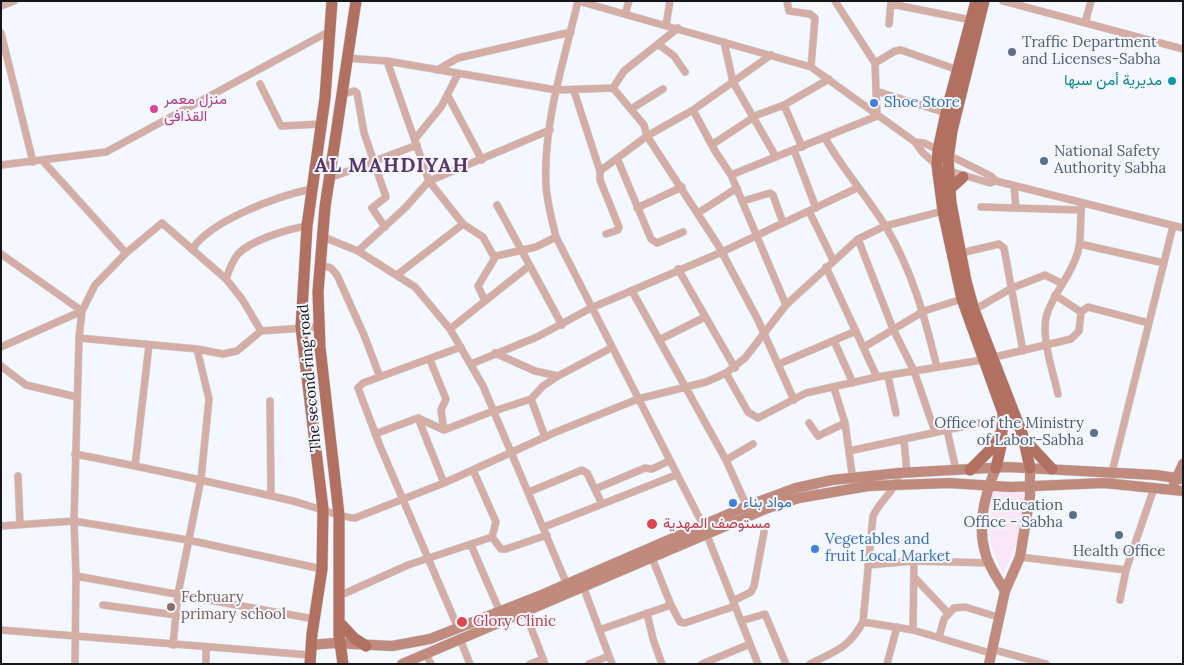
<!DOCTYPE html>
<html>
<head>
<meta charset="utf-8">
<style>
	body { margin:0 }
	#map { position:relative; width:1184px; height:665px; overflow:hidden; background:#f4f7ff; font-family:Lora,serif }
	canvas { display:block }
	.frame { position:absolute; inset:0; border:2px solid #151619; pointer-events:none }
</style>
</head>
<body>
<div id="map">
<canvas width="1184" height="665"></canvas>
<div class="frame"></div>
</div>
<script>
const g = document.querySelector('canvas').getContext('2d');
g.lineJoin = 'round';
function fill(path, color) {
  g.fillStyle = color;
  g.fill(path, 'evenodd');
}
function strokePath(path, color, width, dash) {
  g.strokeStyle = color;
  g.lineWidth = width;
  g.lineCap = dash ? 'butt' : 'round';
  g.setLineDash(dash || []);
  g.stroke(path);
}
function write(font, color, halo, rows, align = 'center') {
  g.font = font + ' Lora,Vazirmatn,serif';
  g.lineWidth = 4;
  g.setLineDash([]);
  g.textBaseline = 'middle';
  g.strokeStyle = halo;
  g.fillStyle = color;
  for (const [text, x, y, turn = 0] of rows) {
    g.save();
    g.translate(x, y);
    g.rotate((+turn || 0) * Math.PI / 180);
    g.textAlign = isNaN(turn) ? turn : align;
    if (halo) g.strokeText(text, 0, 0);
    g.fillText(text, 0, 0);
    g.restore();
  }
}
fill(new Path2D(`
	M991,491L1028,492L1020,536L1003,575L990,542Z`), '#f9e6f7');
const street = new Path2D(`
	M578,1C564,61 543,123 546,185C547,203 552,220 556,237L703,525L758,664
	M578,1L811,67L915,142L923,153L937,165
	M787,1L789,11L810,14L815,18L811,67
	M1003,1L1183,49
	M891,4L971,20
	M1,6L14,1
	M625,14L629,1
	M1085,23L1091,1
	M889,24L891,2
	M666,25L670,1
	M1,33L33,162
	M724,42L733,82L776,157
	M658,44L674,56L685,72
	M346,58L387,61L556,90L613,88L644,125L647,136L718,245L758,320L794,400
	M387,61L429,181L463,224L483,237L493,255L496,256L536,247L556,237
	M875,63L895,51L901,50L958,70
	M437,70L458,58L571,32
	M260,84L281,126L322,124
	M613,88L624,71L678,28
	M574,91L600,171
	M876,91L946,113
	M341,95L354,91L357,93L364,133L386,197L372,208L385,227
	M448,96L482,160
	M631,109L663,89
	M693,110L715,151L731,175L786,305
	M825,138C843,170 867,196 886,227C912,270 925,318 937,367
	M415,139L441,107L458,74
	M915,142L924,143L991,176L996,181L1183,228
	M713,144L757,115L784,105
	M802,147L784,105L829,79
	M794,150L816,208
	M617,158L651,239L657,243L683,232
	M42,160L126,253
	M1,165L106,152L330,31
	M946,170L990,183L996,181
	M731,175L877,116L875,63L835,1
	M330,178L417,145
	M1014,186L1016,208
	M743,201L770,193L773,195L783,223
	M497,205L562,325
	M981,207L1081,210
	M637,208L682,187
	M809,211L833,260
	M698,213L737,188
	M606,234L618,230L619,227L600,180V171L647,136L693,110L771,55
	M321,236L358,251L415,287L450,329L483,386L568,587
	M858,239L893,329L914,371L935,432
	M1080,244L1164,263
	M193,248C212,220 278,196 311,189
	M358,251L406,207L429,181L550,130
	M961,253L999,244L1004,248L1023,351
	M1,254L82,311L79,338L74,521L76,576L75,664
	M319,264L331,268L337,275L364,335L380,377
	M826,267L877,377
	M678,269L735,368
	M397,275L463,224
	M226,279C229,270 232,261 238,254C251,240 288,229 307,226
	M632,291L726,460L748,509
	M1055,295L1081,312
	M485,301L529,266
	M974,310L1012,288L1045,275L1061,283
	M450,329L485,301L478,286L496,256
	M79,338L197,349L223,354L237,351L261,331L318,327
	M659,340L705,317
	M834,341L853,383
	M1,347L82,311L95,285L126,253L162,223L226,279L242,299L261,331
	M864,347L924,311L962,299
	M495,353L535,371L558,376
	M430,360L446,399L441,410L444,430
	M471,364L537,337L591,308L722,252L857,188
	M779,364L856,331
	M1,366L26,385L77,397
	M726,373L748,412L758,418L806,393L877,377L982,360L1071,339L1079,331L1081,312L1088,307L1149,323
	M888,376L896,413
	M834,388L845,423L854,488
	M1058,394C1053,371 1039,333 1048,311C1055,293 1068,278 1075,260C1083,243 1079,222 1082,203
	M531,399L545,437
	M270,401L271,496
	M418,418L444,483
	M809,423L818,436L845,423
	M947,430L956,470
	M375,434L418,418L444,430L488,413L531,399L543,386L558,376L611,348
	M904,441L907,472
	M849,451L979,423
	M75,454C148,468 220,484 293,501C305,504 347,519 355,518L444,483L556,432L638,399L706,382L726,373L745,358L786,305L858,239L885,226L943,211
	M726,460L753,444
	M135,466L149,345
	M473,470L496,522L492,537
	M18,476L20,524
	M1111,484L1112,472L1173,226
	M595,489L645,468L652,469L669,461
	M529,492L582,470L587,473L602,504
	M1,526L74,521L188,540L322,569
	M544,527L676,475
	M471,545L500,612
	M1020,557L1126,570
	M868,565L914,561
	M76,576L314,619
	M914,577L948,613
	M583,586L612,664
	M339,596L408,565L492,537L501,549H506L547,535
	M1120,600L1126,570L1154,488
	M733,601L751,592L754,586L764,532
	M103,605L176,615
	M671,605L680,622L685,623L735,606
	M525,612L545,664
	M647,613L653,639L662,664
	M741,621L765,614L786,664
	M863,622L913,630L990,653
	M458,628L380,446L358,388L363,383L461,347
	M1,630L310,655
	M599,630L671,605L652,558
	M913,630L914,561L989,563
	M939,637L944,619L954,608L965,607L998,617
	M460,639L470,664
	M173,645L178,594L201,479L209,399L197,349
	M991,649L1046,664
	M426,654L431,664
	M206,664V648
	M530,664L543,659
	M589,664L609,656
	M702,664L750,644
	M810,664C835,651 848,649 863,622L873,516C882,497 895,493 899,473
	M887,664L897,627`);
const secondary = new Path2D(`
	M996,468C985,494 977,524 985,552C988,566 998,579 1005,591
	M1174,484L1183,464
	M311,645L334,643L392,646L430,639L539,596L747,506L796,488L832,480L899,473L1007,467L1156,475L1183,479
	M402,664L768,508L799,498L868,486L949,483L1011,487L1104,483L1183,491
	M989,664L1005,591L1020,557L1030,496V468`);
const primary = new Path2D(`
	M976,1L946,113L938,150L937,165L943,211L962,299L1003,413L1001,446L996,468
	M984,1L952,131L948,159L951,203L966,281L974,310L1023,436L1030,468
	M950,189L963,177
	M1026,441L1052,469
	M970,470L994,446L1000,434
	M339,622L354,638L366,646
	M310,664L312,634L322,569L323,509L301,327L307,226L325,98L332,1
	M343,664L339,635V515L320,347L318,292L325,207L356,1`);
strokePath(street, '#d0d3da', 8);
strokePath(secondary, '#d0d3da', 11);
strokePath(primary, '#d0d3da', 12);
strokePath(street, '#d4aea5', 7);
strokePath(secondary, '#c08a7d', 10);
strokePath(primary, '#b17060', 11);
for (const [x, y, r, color] of [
	[1012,52,5,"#5c6f8a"],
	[1172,81,5,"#0f9aa8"],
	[874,103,5,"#3f7fe0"],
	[154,109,5,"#d1479c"],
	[1044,161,5,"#5c6f8a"],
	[1094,433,5,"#5c6f8a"],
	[733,503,5,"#3f7fe0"],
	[1073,515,5,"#5c6f8a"],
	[652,524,6,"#e0444e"],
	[1119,535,5,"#5c6f8a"],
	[815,549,5,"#3f7fe0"],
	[171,607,5,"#8d6e63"],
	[462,622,6,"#e0444e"]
]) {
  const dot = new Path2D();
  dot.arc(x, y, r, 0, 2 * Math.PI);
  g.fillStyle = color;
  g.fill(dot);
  strokePath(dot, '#f4f7ff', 2);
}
write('15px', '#4e5e75', '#f4f7ff', [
	["Traffic Department",1022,43],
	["and Licenses-Sabha",1022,60],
	["National Safety",1054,152],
	["Authority Sabha",1054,169],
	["Office of the Ministry",1084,424,"right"],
	["of Labor-Sabha",1084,441,"right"],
	["Education",1063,506,"right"],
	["Office - Sabha",1063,523,"right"],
	["Health Office",1119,552,"center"]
], 'left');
write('15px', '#0d838f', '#f4f7ff', [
	["مديرية أمن سبها",1162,81]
], 'right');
write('15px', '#b23c85', '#f4f7ff', [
	["منزل معمر",164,100],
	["القذافى",164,117]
], 'left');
write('15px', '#366cbe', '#f4f7ff', [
	["Shoe Store",884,103],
	["مواد بناء",743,503],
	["Vegetables and",825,540],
	["fruit Local Market",825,557]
], 'left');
write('15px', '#151619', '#f4f7ff', [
	["The second ring road",310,378,-95]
]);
write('15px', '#be3a42', '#f4f7ff', [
	["مستوصف المهدية",663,524],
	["Glory Clinic",473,622]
], 'left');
write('15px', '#785e54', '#f4f7ff', [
	["February",181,598],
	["primary school",181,615]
], 'left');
g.letterSpacing = '1px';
write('bold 20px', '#5a336a', '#f4f7ff', [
	["AL MAHDIYAH",392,166]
]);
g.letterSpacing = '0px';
</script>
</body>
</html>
